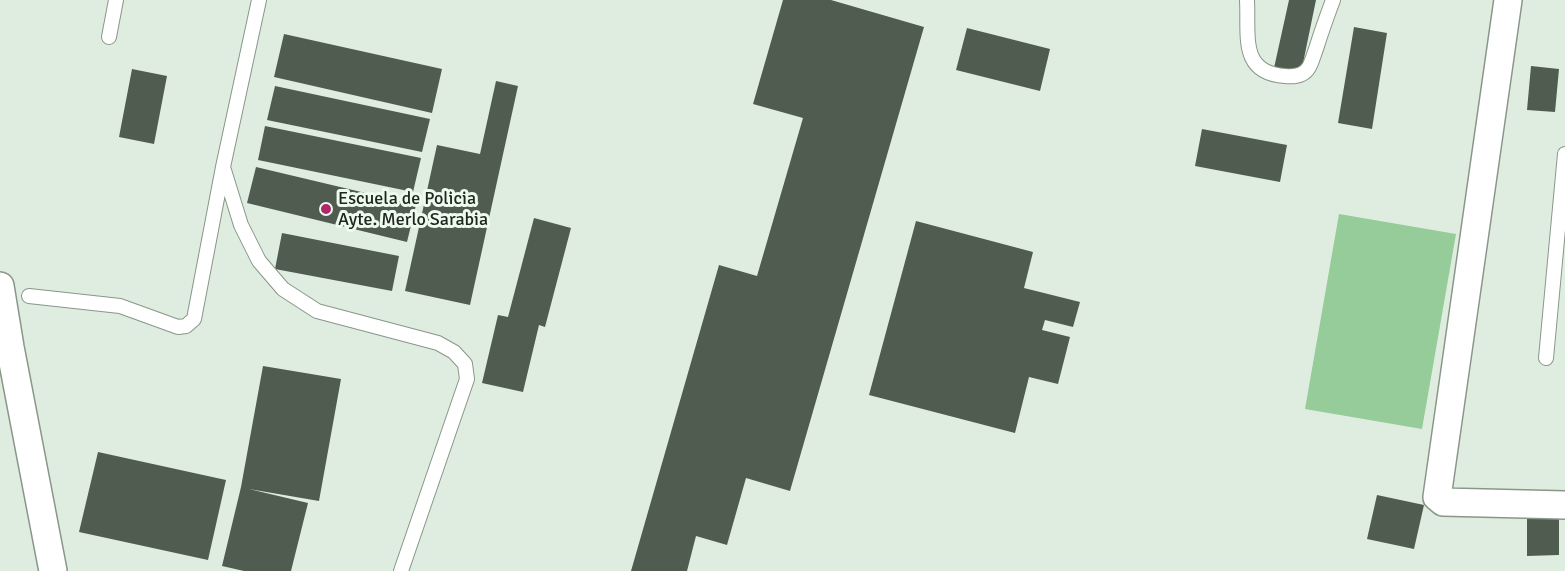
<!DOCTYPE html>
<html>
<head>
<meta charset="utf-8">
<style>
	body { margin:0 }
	canvas { display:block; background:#dfede0 }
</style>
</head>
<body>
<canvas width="1565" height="571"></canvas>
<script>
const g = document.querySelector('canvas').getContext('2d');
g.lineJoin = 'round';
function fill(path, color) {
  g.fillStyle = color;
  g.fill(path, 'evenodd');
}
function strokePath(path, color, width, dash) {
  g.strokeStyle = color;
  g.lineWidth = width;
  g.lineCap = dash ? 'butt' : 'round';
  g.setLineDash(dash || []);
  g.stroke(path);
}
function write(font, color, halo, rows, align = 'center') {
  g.font = font + ' Signika,sans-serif';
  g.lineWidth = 6;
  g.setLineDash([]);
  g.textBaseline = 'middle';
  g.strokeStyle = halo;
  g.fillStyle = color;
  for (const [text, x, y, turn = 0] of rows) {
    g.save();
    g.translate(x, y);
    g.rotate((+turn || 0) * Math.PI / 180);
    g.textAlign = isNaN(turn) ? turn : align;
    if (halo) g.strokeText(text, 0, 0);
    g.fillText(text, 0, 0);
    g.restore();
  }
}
fill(new Path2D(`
	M1339,214L1456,234L1422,429L1305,409Z`), '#96cb9a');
fill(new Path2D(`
	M783,0H831L924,27L790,491L746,478L727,545L696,536L687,571H631L719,265L757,276L803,118L753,104Z
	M1289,0H1316L1301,73L1274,68Z
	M1354,27L1387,33L1372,129L1338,123Z
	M967,28L1050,49L1040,91L956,70Z
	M284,34L442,69L432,113L274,77Z
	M1531,66L1559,69L1555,112L1527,110Z
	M132,69L167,76L154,144L119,137Z
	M496,81L518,86L470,305L405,291L437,145L480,154Z
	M275,86L430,119L422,152L267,120Z
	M265,126L421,158L413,192L258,160Z
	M1202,129L1287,145L1280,182L1195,166Z
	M256,167L416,205L407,242L247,203Z
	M534,218L571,228L545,327L539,325L523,392L482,383L498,315L508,317Z
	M916,221L1033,252L1024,288L1080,302L1073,327L1045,320L1042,330L1070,337L1058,384L1029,377L1015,433L869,395Z
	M282,233L399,256L392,291L275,269Z
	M263,366L341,379L319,501L249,489L308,503L291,571H244L222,566L241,487Z
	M98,452L226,480L208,560L79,532Z
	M1377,495L1424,505L1414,549L1367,539Z
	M1527,508H1559V555L1527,556Z`), '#505c50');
const service = new Path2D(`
	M1247,0C1249,35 1239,73 1285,76C1294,77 1304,76 1309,67C1312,62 1314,54 1316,49C1321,33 1327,16 1333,0
	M109,37L116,0
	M223,167L241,225L259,261L283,289L317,311L438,343L454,352L465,364L467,379L401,571
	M29,296L120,306L178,327L186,326L194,319L223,167L259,0
	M1546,358L1565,154`);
const minor = new Path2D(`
	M1508,0L1437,497L1443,502L1565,505
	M0,286L10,347L53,571`);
strokePath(service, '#89968a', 16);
strokePath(minor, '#89968a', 30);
strokePath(service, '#fff', 14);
strokePath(minor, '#fff', 27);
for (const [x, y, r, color] of [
	[326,209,6,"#af276a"]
]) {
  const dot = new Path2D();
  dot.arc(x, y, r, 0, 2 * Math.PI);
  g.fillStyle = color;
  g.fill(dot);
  strokePath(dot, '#edfbed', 2);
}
write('18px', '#202520', '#edfbed', [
	["Escuela de Policia",338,199],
	["Ayte. Merlo Sarabia",338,220]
], 'left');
</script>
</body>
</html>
